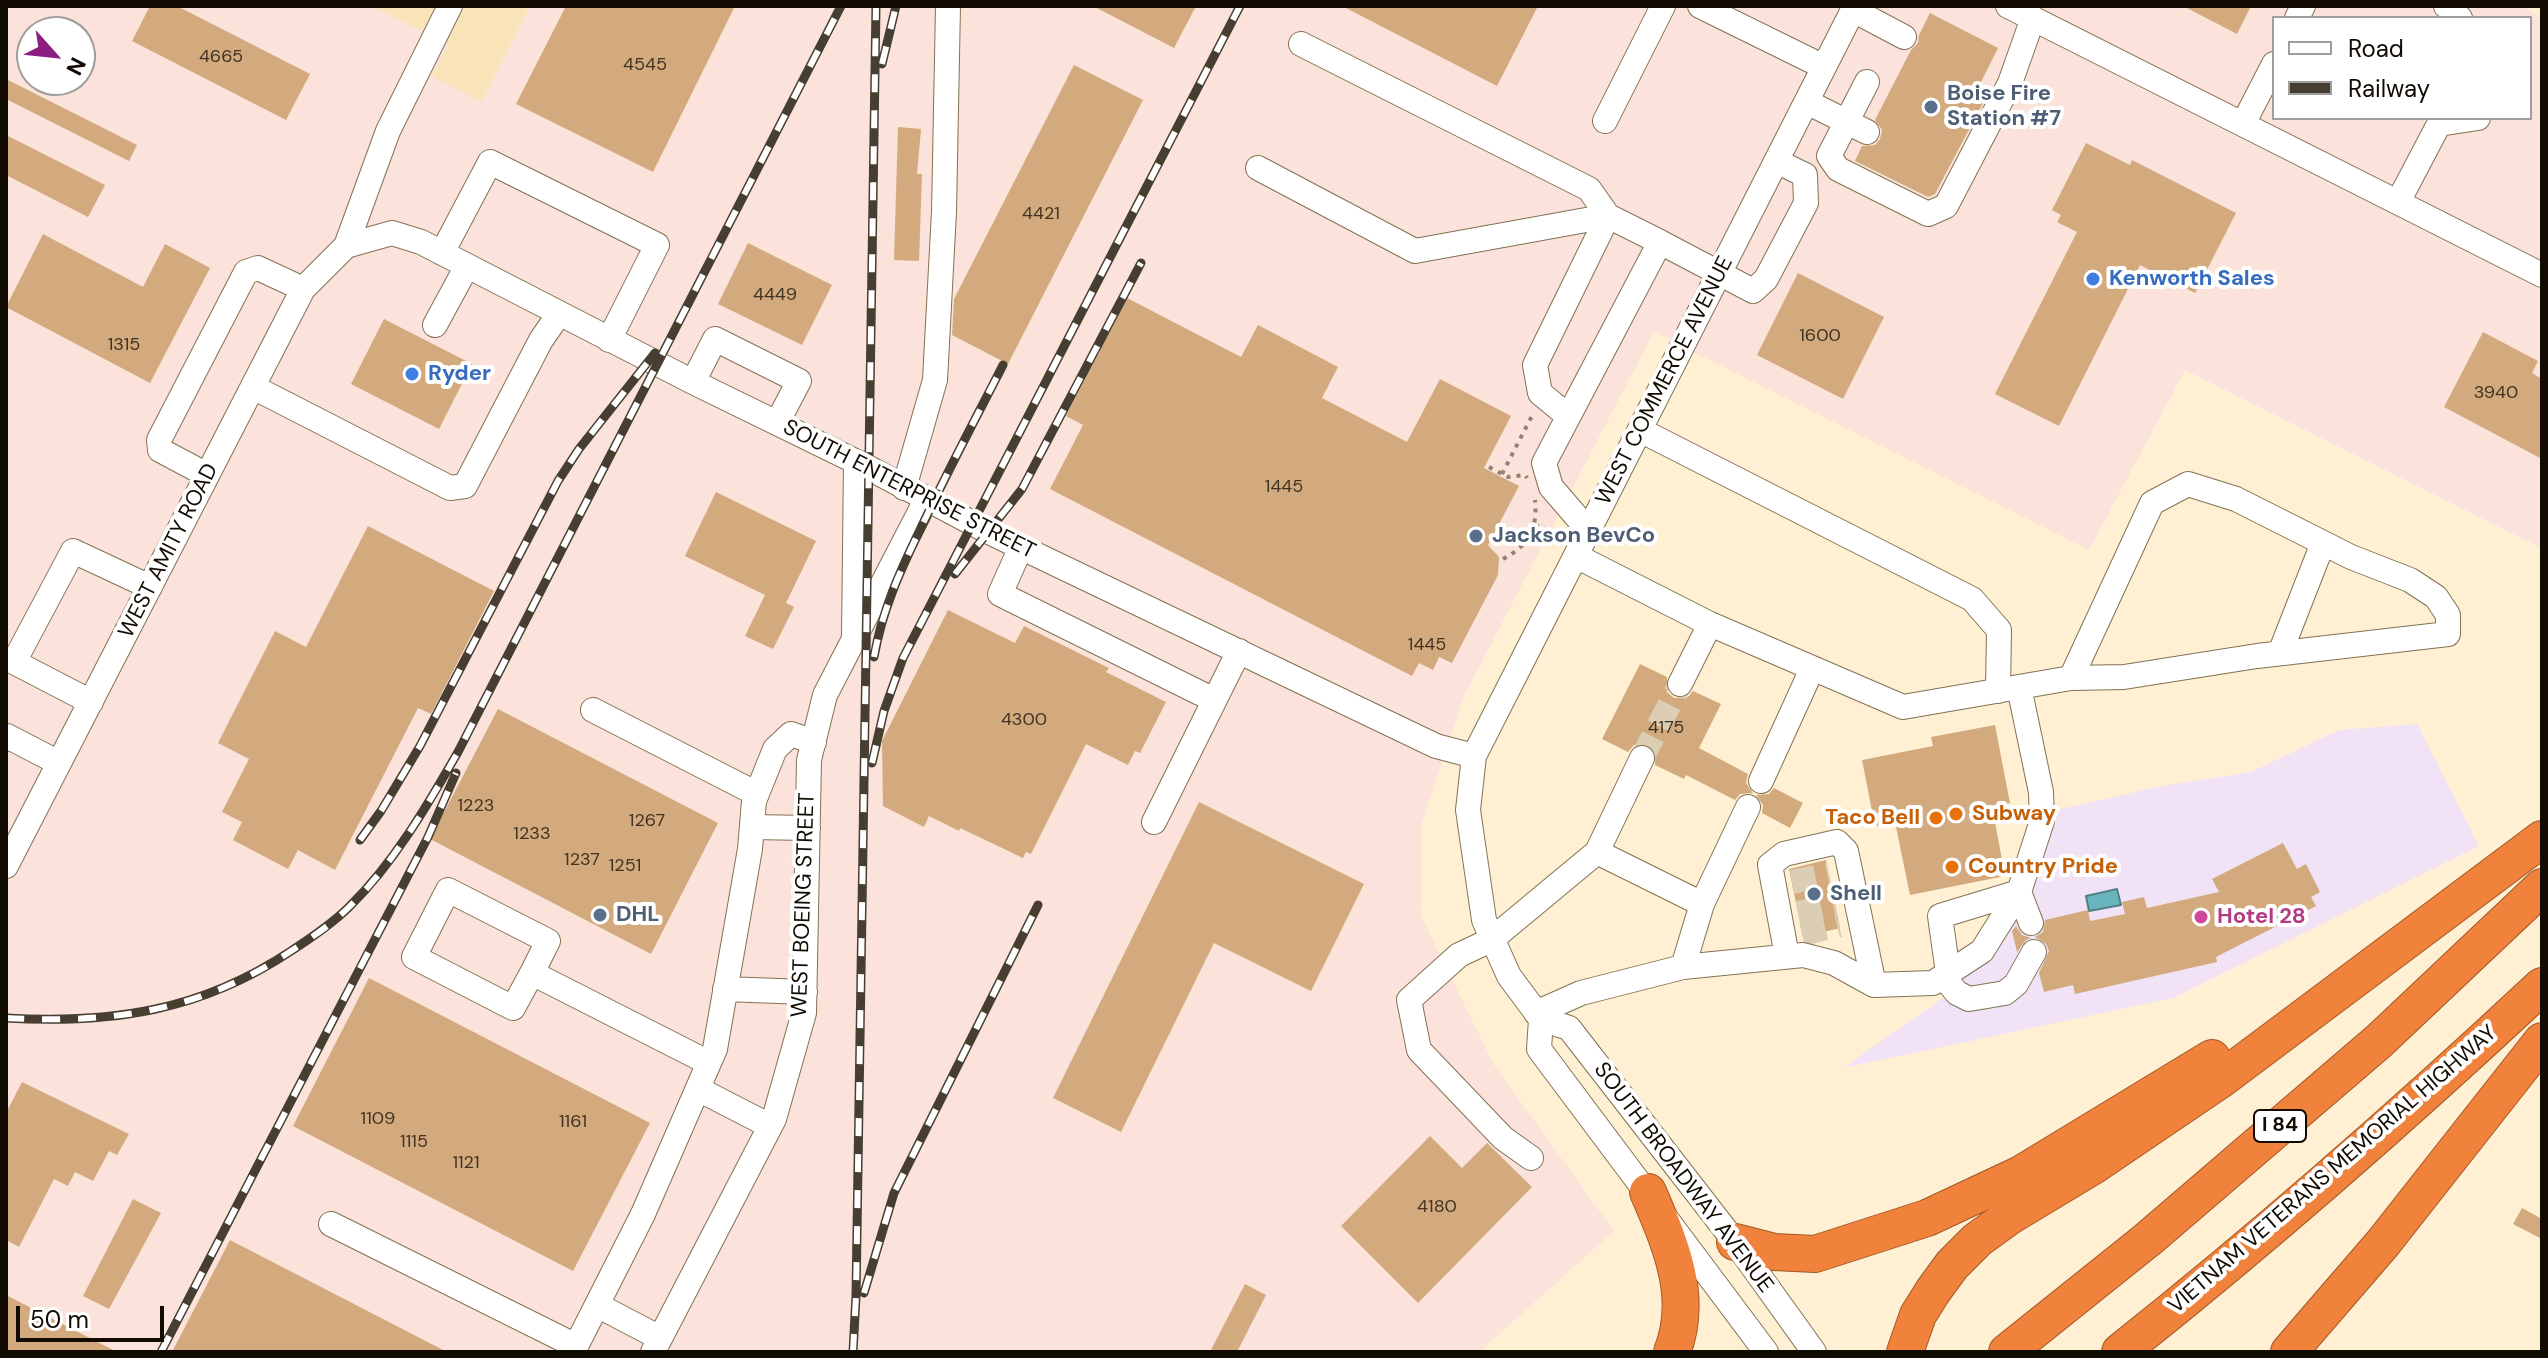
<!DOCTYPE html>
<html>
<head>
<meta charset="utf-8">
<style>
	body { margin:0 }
	#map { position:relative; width:2548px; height:1358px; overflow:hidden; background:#fff0d4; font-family:"DM Sans",sans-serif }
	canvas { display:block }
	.frame { position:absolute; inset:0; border:8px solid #110b02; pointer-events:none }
	.legend { position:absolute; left:2272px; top:16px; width:260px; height:104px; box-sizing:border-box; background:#fff; border:2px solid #a09d9a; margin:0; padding:10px 14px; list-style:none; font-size:24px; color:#110b02 }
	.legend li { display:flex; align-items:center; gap:16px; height:40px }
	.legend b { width:40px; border:2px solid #a09d9a }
	.north { position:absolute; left:16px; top:16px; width:80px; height:80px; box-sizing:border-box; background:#fff; border:2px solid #a09d9a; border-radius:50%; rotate:117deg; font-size:22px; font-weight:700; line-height:32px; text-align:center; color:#110b02 }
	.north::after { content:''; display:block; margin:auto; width:28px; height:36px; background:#8c1d81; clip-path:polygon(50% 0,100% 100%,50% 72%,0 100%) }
	.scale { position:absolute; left:16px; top:1306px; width:148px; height:36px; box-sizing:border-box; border:4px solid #110b02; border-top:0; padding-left:10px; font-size:24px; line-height:28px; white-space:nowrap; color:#110b02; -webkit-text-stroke:6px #fff; paint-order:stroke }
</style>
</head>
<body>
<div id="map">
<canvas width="2548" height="1358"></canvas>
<div class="frame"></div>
<ul class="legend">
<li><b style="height:10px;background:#fff"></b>Road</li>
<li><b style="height:10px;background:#463e30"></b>Railway</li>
</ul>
<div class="north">N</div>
<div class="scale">50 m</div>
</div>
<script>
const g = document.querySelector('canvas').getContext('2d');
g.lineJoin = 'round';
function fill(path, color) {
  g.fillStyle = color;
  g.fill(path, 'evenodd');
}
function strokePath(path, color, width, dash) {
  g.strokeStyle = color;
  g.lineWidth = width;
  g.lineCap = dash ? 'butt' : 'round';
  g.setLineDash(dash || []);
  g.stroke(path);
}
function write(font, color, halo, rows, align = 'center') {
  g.font = font + ' "DM Sans",sans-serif';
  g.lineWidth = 8;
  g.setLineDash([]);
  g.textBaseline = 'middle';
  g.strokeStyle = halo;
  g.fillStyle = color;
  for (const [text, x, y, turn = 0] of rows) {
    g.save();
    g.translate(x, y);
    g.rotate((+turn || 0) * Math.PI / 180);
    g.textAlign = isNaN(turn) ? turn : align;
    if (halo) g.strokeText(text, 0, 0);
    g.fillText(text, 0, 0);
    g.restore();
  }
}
fill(new Path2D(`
	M2417,724L2479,846L2173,998L1843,1068L1947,995L2056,810L2162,786L2251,772L2339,730Z`), '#f1e2f5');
fill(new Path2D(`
	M6,6H372L449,45L481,102L530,6H2520L2542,17V548L2185,370L2089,550L1654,332L1464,696L1422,823L1421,916L1494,1065L1614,1231L1479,1352H6ZM2274,18H2530V118H2274ZM32,32H80V80H32Z`), '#fbe2da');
fill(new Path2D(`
	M372,6H530L481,102L432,76L449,45Z`), '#f9e3b9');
const water = new Path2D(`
	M2117,889L2121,905L2089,911L2086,896Z`);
fill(water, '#69b5bd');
strokePath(water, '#4f8285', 2);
fill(new Path2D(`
	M150,6H177L310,74L286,120L132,41Z
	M566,6H735L653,172L516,104Z
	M1093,6H1196L1174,48Z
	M1342,6H1538L1497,86Z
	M2183,6H2251L2237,34Z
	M1930,13L1998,48L1973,98L1983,103L1935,194L1928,197L1855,161L1862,146L1875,145L1880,139L1882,130L1875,120L1911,50L1918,43L1919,35Z
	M1074,65L1143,100L1008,364L952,335L954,299Z
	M6,79L137,145L129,161L6,99Z
	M898,127L921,129L917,174H922L919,261L894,260Z
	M6,135L105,185L88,217L6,175Z
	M2086,143L2130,165L2132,160L2236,213L2195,293L2140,265L2059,426L1995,394L2077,232L2057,222L2061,215L2052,210Z
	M43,234L143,287L165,244L210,268L150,383L6,307Z
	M748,243L832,285L802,345L718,304Z
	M1798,273L1884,317L1843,399L1757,355Z
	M1127,298L1241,357L1258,325L1338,367L1322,398L1407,442L1440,379L1511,416L1484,468L1519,486L1488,545L1499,557L1498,575L1452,663L1439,657L1433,670L1419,663L1412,676L1050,489L1083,425L1066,416Z
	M384,319L472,364L439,429L351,384Z
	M2483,332L2538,361L2532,373L2542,379V459L2444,407Z
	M716,492L816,541L786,603L794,607L773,649L745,636L765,595L685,556Z
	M368,526L494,591L431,714L418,708L335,870L298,850L288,869L233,840L242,822L222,812L249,759L218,743L275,631L306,647Z
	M948,610L1015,643L1024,626L1109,668L1106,672L1166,702L1140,753L1135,751L1128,765L1086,744L1031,854L1026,852L1023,858L960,828L959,831L929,816L924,827L883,806L882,741Z
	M1640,664L1667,677V692L1674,698L1688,697L1693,691L1721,704L1699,748L1748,774L1746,783L1753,793L1740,794L1735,800L1686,775L1684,779L1655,765V750L1648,744L1634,745L1628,752L1602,739Z
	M498,709L718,823L651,954L430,839Z
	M1995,725L2010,803L1992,806L2005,876L1910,895L1895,822L1875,826L1862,760L1933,746L1931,737Z
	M1774,788L1803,803L1790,828L1762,813L1763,805L1756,795L1769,794Z
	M1199,802L1364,884L1311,991L1214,943L1121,1132L1053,1098Z
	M2283,843L2297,869L2306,864L2320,892L2311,897L2316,906L2216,957L2217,962L2075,994L2073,985L2044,992L2039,973L2049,951L2046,944L2035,937L2043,932L2045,920L2088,910L2090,921L2125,914L2122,902L2144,897L2147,908L2219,892L2212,879Z
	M1826,860L1840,928L1803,937L1789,869Z
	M2016,926L2022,935L2031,938L2026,940L2017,952L2012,931Z
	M369,978L650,1123L573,1271L293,1126Z
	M22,1082L129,1134L117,1155L109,1151L93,1181L75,1172L68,1186L54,1179L19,1247L6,1240V1113Z
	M1430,1136L1462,1168L1487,1143L1532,1187L1418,1303L1341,1226Z
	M133,1199L161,1213L109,1309L83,1296Z
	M2522,1208L2542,1219V1239L2513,1224Z
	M230,1240L447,1352H172Z
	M1245,1284L1266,1295L1237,1352H1210Z
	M6,1295L117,1352H6Z`), '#d2aa7d');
strokePath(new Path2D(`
	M1642,758L1680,684
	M1792,882L1829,874
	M1798,913L1835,905
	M1802,934L1839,925`), '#dbceb4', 24, [24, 12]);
const minor = new Path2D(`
	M1700,6L1824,67
	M2008,6L2542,275
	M2446,6L2460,18
	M1853,10L1904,37
	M2297,18L2303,6
	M1301,44L1589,189L1608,216L1660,242
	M1867,82L1829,156L1838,169L1928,214L1946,206L2010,83L2033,18
	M1807,102L1867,132
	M1605,121L1663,6
	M2243,124L2274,64
	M1258,168L1415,251L1608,216
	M2398,202L2439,124L2478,118
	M346,246L392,233L421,242L693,382L869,468L989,532L1436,746L1474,756
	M442,253L490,162L657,245L609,340
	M435,325L467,266
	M693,382L715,339L799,381L777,423
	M253,387L450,488L465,486L541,340L559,314
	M1568,416L1540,393L1535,365L1608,216
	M1640,430L1972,599L1999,630L1998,691
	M207,475L160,450L159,440L246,272L258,268L303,289
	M904,488L935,380L944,212L948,6
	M1589,531L1551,487L1544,463L1660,242L1753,291L1766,279L1806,203L1805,175L1776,161
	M1021,547L1000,594L1214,700
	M1576,556L1710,624L1903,707L2071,678L2124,677L2257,656L2448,634V615L2436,597L2410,580L2351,557L2236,499L2188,484L2152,503L2071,678
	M854,636L856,462
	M2280,653L2323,543
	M1680,684L1710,624
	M91,702L14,662L73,551L150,587
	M593,710L757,794
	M6,739L7,736L59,763
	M1761,781L1812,669
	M1154,822L1239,651
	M752,827L808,828
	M1597,852L1642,758
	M6,866L303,289L346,246L388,131L450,6
	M2019,892L2031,923
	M1787,956L1770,865L1784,854L1837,842L1846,851L1874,985
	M1683,967L1702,904L1748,807
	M532,973L513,1008L414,957L448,890L548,941L532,973L709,1063
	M1948,973L1940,916L2019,892
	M1943,976L1957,993L1969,999L2005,993L2016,984L2034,952
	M725,989L805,992
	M1536,1013L1581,993L1683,967L1803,955L1834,963L1874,985L1933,983L1982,951L2019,892L2042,821L2041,792L2019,687
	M1541,1019L1539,1049L1766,1352
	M698,1089L770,1126
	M1531,1158L1503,1138L1419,1050L1409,1000L1459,955L1491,940L1597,852L1702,904
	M331,1224L576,1346
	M597,1305L660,1338
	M573,1352L643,1214L715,1049L750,849L754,801L775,749L791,734L814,742
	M653,1352L774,1119L804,1013L809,760L825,695L926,500
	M1814,1352L1735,1242L1569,1028L1541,1019L1509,976L1484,920L1468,810L1474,756L1855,6`);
const highway = new Path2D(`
	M1648,1192C1670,1243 1694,1297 1672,1352
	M1735,1242L1774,1252L1815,1254L1927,1218L2021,1174L2212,1058
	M1905,1352L1918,1315L1933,1291L1952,1265L1977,1240L2010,1216L2093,1166L2220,1080L2542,839
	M2007,1352L2147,1240L2379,1041L2542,887
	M2120,1352C2266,1236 2406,1113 2542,986
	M2289,1352L2383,1243L2542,1041`);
strokePath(minor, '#827252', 26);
strokePath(highway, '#a25828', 38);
strokePath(new Path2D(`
	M1489,467L1508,477L1525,475L1527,478
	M1502,474L1534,412
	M1535,525L1553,532
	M1503,559C1528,546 1538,529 1535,500`), '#8f8471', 4, [4, 6]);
strokePath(minor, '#fff', 24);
strokePath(highway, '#f0823c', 36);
const rail = new Path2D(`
	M882,64L896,6
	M955,574L1022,489L1141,263
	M874,657C882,611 900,571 920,530C946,474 975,420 1003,365
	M872,763L884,711L903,658L1240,6
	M360,840L381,811L420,746L558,481L579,449L655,353
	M6,1018C112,1024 201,1011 291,951C311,938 332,924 349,907C394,863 427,806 458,752L841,6
	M864,1293L894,1193L1038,905
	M161,1352L428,837L456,773
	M853,1352L856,1296L876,6`);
strokePath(rail, '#463e30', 9);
strokePath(rail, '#fff', 6, [18]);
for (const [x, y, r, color] of [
	[1931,107,8,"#5c6f8a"],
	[2093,279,8,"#3f7fe0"],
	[412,374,8,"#3f7fe0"],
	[1476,536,8,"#5c6f8a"],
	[1956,814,8,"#e8710a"],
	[1936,818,8,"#e8710a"],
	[1952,867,8,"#e8710a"],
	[1814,894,8,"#5c6f8a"],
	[600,915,8,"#5c6f8a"],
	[2201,917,8,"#d1479c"]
]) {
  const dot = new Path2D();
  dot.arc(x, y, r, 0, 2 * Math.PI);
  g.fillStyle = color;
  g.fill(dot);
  strokePath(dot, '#fff', 3);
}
write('18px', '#413321', null, [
	["4665",221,57],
	["4545",645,65],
	["4421",1041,214],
	["4449",775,295],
	["1600",1820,336],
	["1315",124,345],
	["3940",2496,393],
	["1445",1284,487],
	["1445",1427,645],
	["4300",1024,720],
	["4175",1666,728],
	["1223",476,806],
	["1267",647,821],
	["1233",532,834],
	["1237",582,860],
	["1251",625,866],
	["1109",378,1119],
	["1161",573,1122],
	["1115",414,1142],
	["1121",466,1163],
	["4180",1437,1207]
]);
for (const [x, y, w] of [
	[2280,1126,52]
]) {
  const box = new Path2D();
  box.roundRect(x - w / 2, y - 16, w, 32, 6);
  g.fillStyle = '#fff';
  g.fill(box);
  strokePath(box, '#110b02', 2);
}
write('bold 20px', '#110b02', null, [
	["I 84",2280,1126]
]);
write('bold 22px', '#4e5e75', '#fff', [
	["Boise Fire",1947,94],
	["Station #7",1947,119],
	["Jackson BevCo",1492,536],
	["Shell",1830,894],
	["DHL",616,915]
], 'left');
write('bold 22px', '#366cbe', '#fff', [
	["Kenworth Sales",2109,279],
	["Ryder",428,374]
], 'left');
write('22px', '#110b02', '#fff', [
	["WEST COMMERCE AVENUE",1665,381,-63],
	["SOUTH ENTERPRISE STREET",909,490,27],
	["WEST AMITY ROAD",169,551,-63],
	["WEST BOEING STREET",804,905,-88],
	["VIETNAM VETERANS MEMORIAL HIGHWAY",2333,1170,-41],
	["SOUTH BROADWAY AVENUE",1683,1178,53]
]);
write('bold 22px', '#c56008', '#fff', [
	["Subway",1972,814],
	["Taco Bell",1920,818,"right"],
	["Country Pride",1968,867]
], 'left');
write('bold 22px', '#b23c85', '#fff', [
	["Hotel 28",2217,917]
], 'left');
</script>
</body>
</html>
